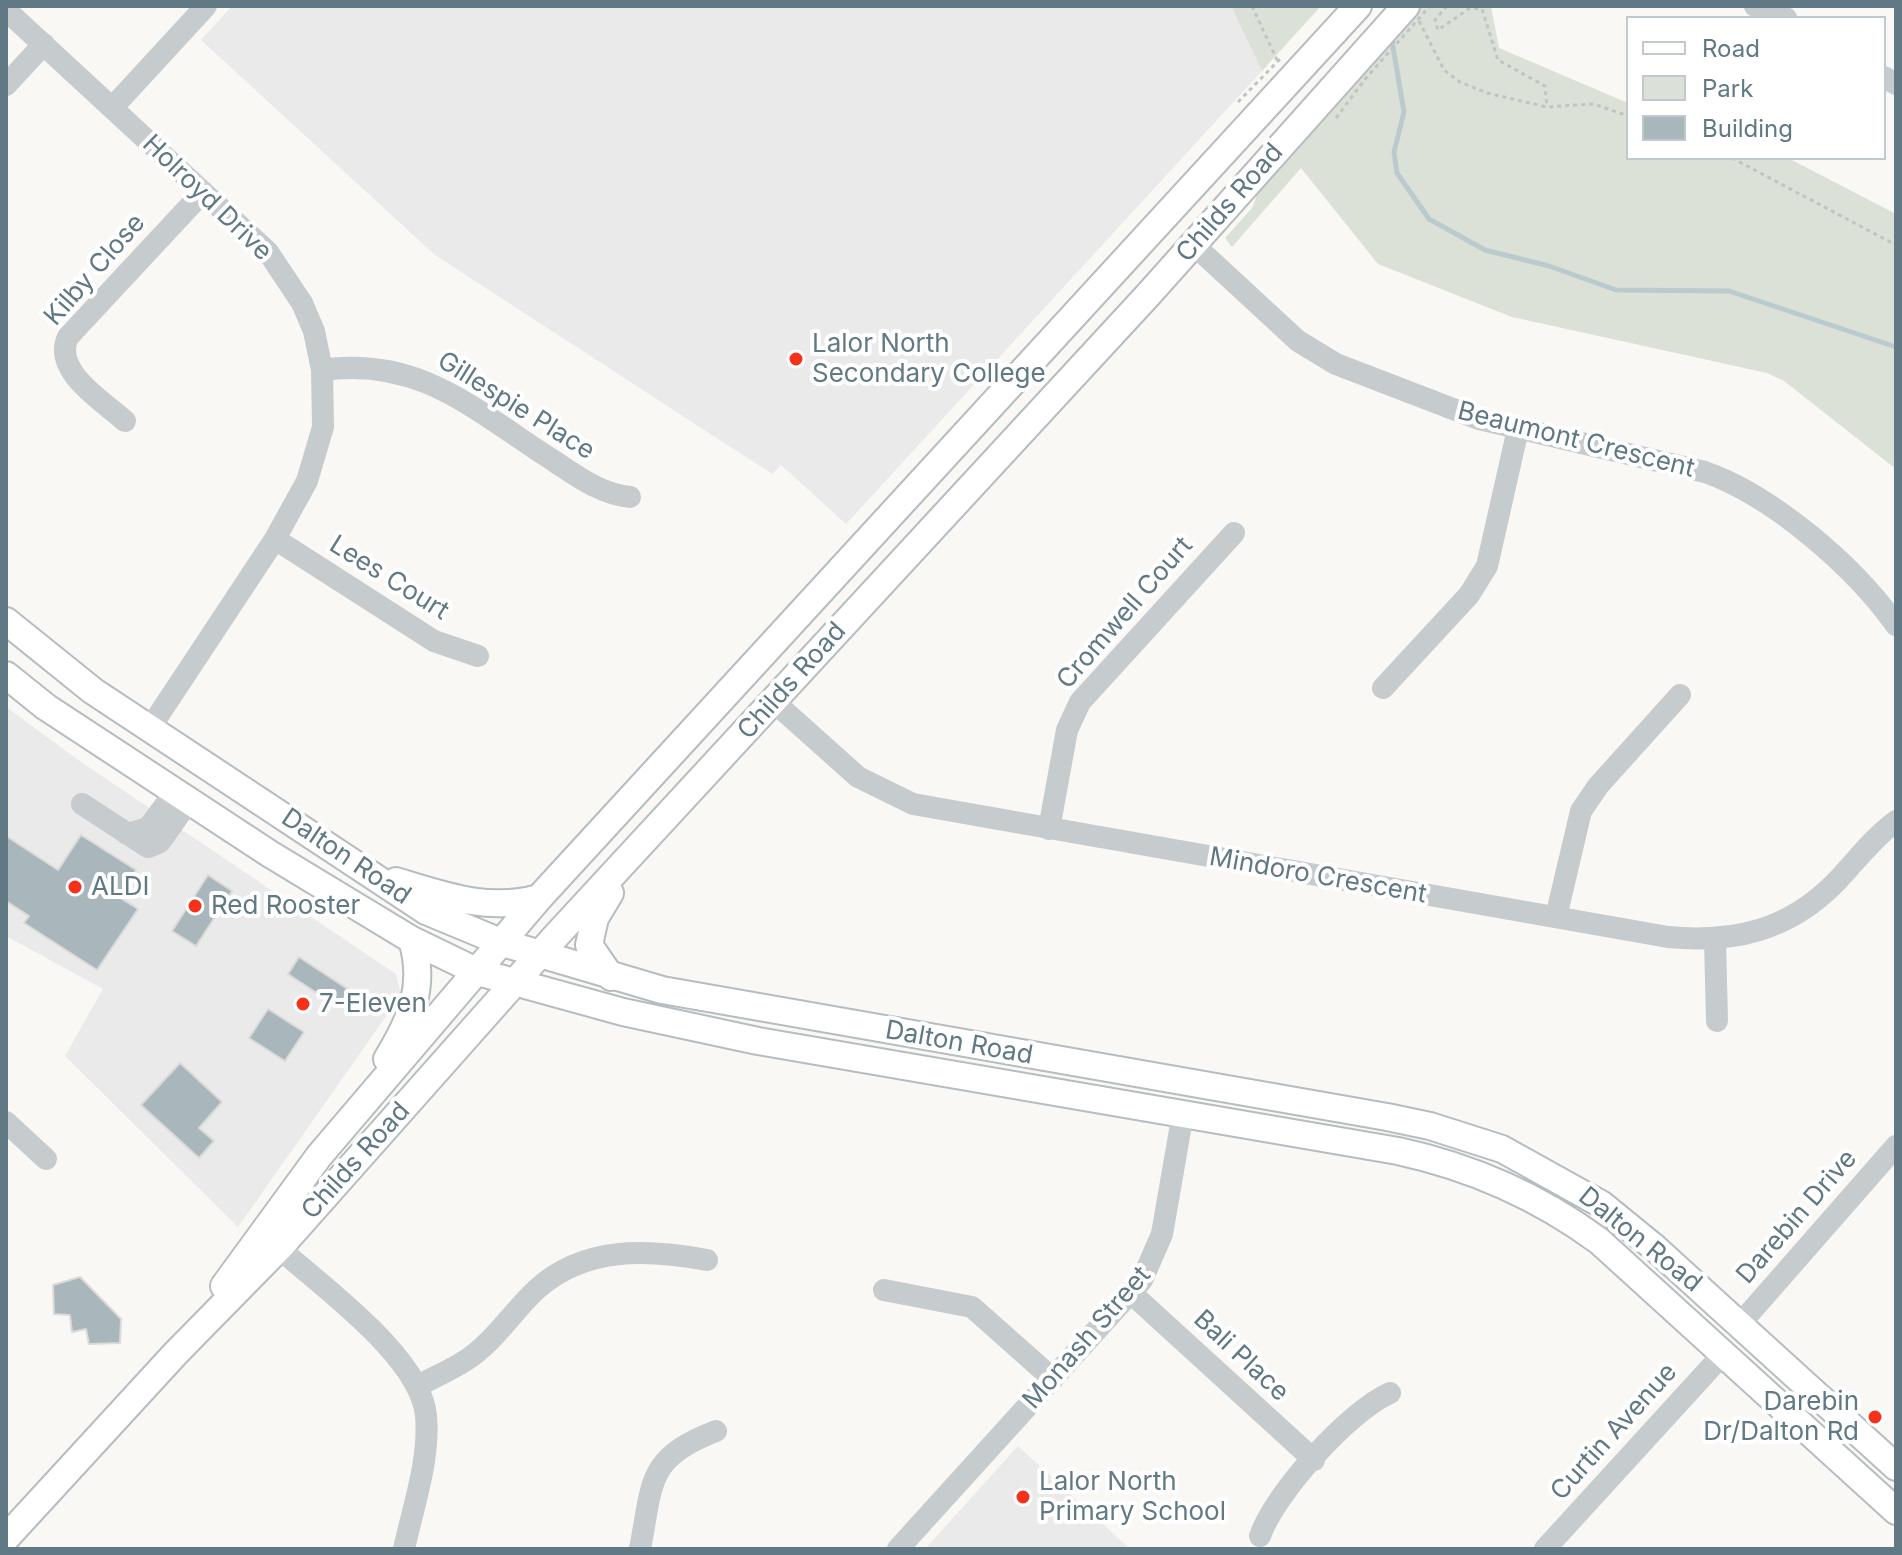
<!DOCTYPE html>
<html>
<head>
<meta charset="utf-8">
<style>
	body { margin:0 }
	#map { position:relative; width:1902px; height:1555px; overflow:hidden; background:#f9f8f5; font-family:Inter,sans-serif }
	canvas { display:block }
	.frame { position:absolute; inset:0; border:8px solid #607984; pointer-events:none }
	.legend { position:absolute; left:1626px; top:16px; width:260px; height:144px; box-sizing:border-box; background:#fff; border:2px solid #bfc9ce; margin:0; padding:10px 14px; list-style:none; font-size:24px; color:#607984 }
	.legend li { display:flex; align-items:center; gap:16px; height:40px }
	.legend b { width:40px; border:2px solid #bfc9ce }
</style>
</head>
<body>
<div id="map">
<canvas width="1902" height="1555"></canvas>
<div class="frame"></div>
<ul class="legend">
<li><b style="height:10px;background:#fff"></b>Road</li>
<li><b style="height:22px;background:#dbe1d6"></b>Park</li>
<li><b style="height:22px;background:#a9b6bb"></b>Building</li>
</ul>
</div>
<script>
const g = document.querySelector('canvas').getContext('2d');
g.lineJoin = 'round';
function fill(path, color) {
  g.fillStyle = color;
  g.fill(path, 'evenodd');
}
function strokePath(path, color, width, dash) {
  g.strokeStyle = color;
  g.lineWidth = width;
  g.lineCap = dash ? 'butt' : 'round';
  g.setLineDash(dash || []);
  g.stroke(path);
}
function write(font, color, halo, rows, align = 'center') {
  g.font = font + ' Inter,sans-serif';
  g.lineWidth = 8;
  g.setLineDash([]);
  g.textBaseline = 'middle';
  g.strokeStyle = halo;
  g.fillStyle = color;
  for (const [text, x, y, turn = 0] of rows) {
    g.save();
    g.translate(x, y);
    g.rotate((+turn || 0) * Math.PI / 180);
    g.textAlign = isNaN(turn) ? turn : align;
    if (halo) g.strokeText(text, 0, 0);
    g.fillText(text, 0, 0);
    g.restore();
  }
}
fill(new Path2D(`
	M232,6H1231L1262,71L846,524L781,465L772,474L435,255L201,40Z
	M6,707L81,762L396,974L401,995L238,1227L65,1056L103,989L6,936Z
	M1018,1446L1130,1549H925Z`), '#e9eae9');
fill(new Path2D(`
	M1231,6H1321L1262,71Z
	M1416,6H1491L1499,48L1628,103V158H1788L1896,214V469L1784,381L1767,373L1512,317L1378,264L1301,168L1232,247L1225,238L1252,208L1263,179Z`), '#dbe1d6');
strokePath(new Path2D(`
	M1391,35L1404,112L1394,152L1397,173L1429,219L1485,250L1549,266L1616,290L1729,291L1896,347`), '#bbcbcd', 5);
const building = new Path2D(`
	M81,835L136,870L119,897L138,909L97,970L24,923L29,916L6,901V836L58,870Z
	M208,875L232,891L196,946L172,931Z
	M299,957L349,990L338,1007L288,974Z
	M268,1009L304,1032L285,1061L249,1038Z
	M180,1063L222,1102L199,1128L214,1141L199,1158L141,1105Z
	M80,1277L121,1319L120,1343L89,1344L86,1329L72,1332L70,1315L54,1314L53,1285Z`);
fill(building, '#a9b6bb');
strokePath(building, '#dadad8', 2);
const major = new Path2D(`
	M6,621L93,691L426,911L503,943L662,990L1387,1117L1430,1126L1502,1149L1601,1204L1655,1248L1896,1467
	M6,675L46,707L270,854L412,940L478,972L623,1012L758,1041L1398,1151C1472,1167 1538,1196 1599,1241L1896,1511
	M396,881C445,896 489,912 539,898
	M610,893L595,918L589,945L611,977
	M387,1059C411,1020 426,986 412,940
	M224,1286L319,1156L539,898L1358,6
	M6,1538L175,1354L279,1248L555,937L1148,295L1406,6`);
strokePath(major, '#b6bdc0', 30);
strokePath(new Path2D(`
	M1252,6L1277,60
	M1447,6L1435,20L1438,30L1470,8L1482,9L1498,60L1545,86L1547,107
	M1419,21L1444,70L1460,82L1487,93L1547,107L1594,104L1628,116
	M1238,102L1280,59
	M1732,158L1896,245`), '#c1c4c6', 3, [4, 4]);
strokePath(new Path2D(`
	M1755,6L1786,18
	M6,10L268,252L302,303L314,331L322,370L323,427L307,481L275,539L150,728
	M1884,77L1896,84
	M6,85L44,44
	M112,108L206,6
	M1194,245L1298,341L1336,364L1479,419L1705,472C1773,496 1854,566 1896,625
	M322,370C421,356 475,411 554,461C578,477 601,494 630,497
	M125,421C103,401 52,371 68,337L203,192
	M275,539L434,641L478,656
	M1383,688L1469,595L1487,566L1518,429
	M773,701L858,777L913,804L1668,937C1734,943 1788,931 1836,882C1856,861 1873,838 1896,821
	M82,804L148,847L160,842L189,801
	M1049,829L1067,730L1080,702L1234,533
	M127,834L148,828L175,792
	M1556,917L1581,811L1598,786L1680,695
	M1715,940L1717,1021
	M6,1122L46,1159
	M279,1248C322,1287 421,1357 426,1416C430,1459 413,1507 404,1549
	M884,1290L972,1307L1053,1379
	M1131,1293L1314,1460
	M1740,1324L1896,1146
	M418,1386C436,1376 456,1368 472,1356C497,1338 514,1310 537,1289C585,1246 647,1249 707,1260
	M1260,1536C1275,1493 1349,1411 1390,1393
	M640,1549C653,1482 646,1458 716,1431
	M898,1549L1142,1280L1162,1234L1183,1113
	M1545,1549L1724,1353`), '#c6cbce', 22);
strokePath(major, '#fff', 26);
strokePath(new Path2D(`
	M1336,118L1366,78L1430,6`), '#c1c4c6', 3, [4, 4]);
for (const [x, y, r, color] of [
	[796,359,8,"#f53119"],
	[75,887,8,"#f53119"],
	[195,906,8,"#f53119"],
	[303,1004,8,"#f53119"],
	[1875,1417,8,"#f53119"],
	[1023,1497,8,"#f53119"]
]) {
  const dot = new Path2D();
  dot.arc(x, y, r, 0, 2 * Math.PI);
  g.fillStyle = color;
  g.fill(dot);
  strokePath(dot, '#fff', 3);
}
write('26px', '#607984', '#fff', [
	["Holroyd Drive",207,198,44],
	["Childs Road",1230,203,-49],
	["Kilby Close",95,270,-49],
	["Gillespie Place",516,406,32],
	["Beaumont Crescent",1576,440,14],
	["Lees Court",389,578,32],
	["Cromwell Court",1125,613,-49],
	["Childs Road",792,681,-48],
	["Dalton Road",346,857,34],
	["Mindoro Crescent",1318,876,10],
	["Dalton Road",959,1043,10],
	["Childs Road",356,1161,-48],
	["Darebin Drive",1797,1217,-49],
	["Dalton Road",1640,1240,39],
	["Monash Street",1087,1338,-49],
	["Bali Place",1241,1356,43],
	["Curtin Avenue",1614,1432,-48]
]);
write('26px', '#607984', '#fff', [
	["Lalor North",812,344],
	["Secondary College",812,374],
	["ALDI",91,887],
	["Red Rooster",211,906],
	["7-Eleven",319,1004],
	["Darebin",1859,1402,"right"],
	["Dr/Dalton Rd",1859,1432,"right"],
	["Lalor North",1039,1482],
	["Primary School",1039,1512]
], 'left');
</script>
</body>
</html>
